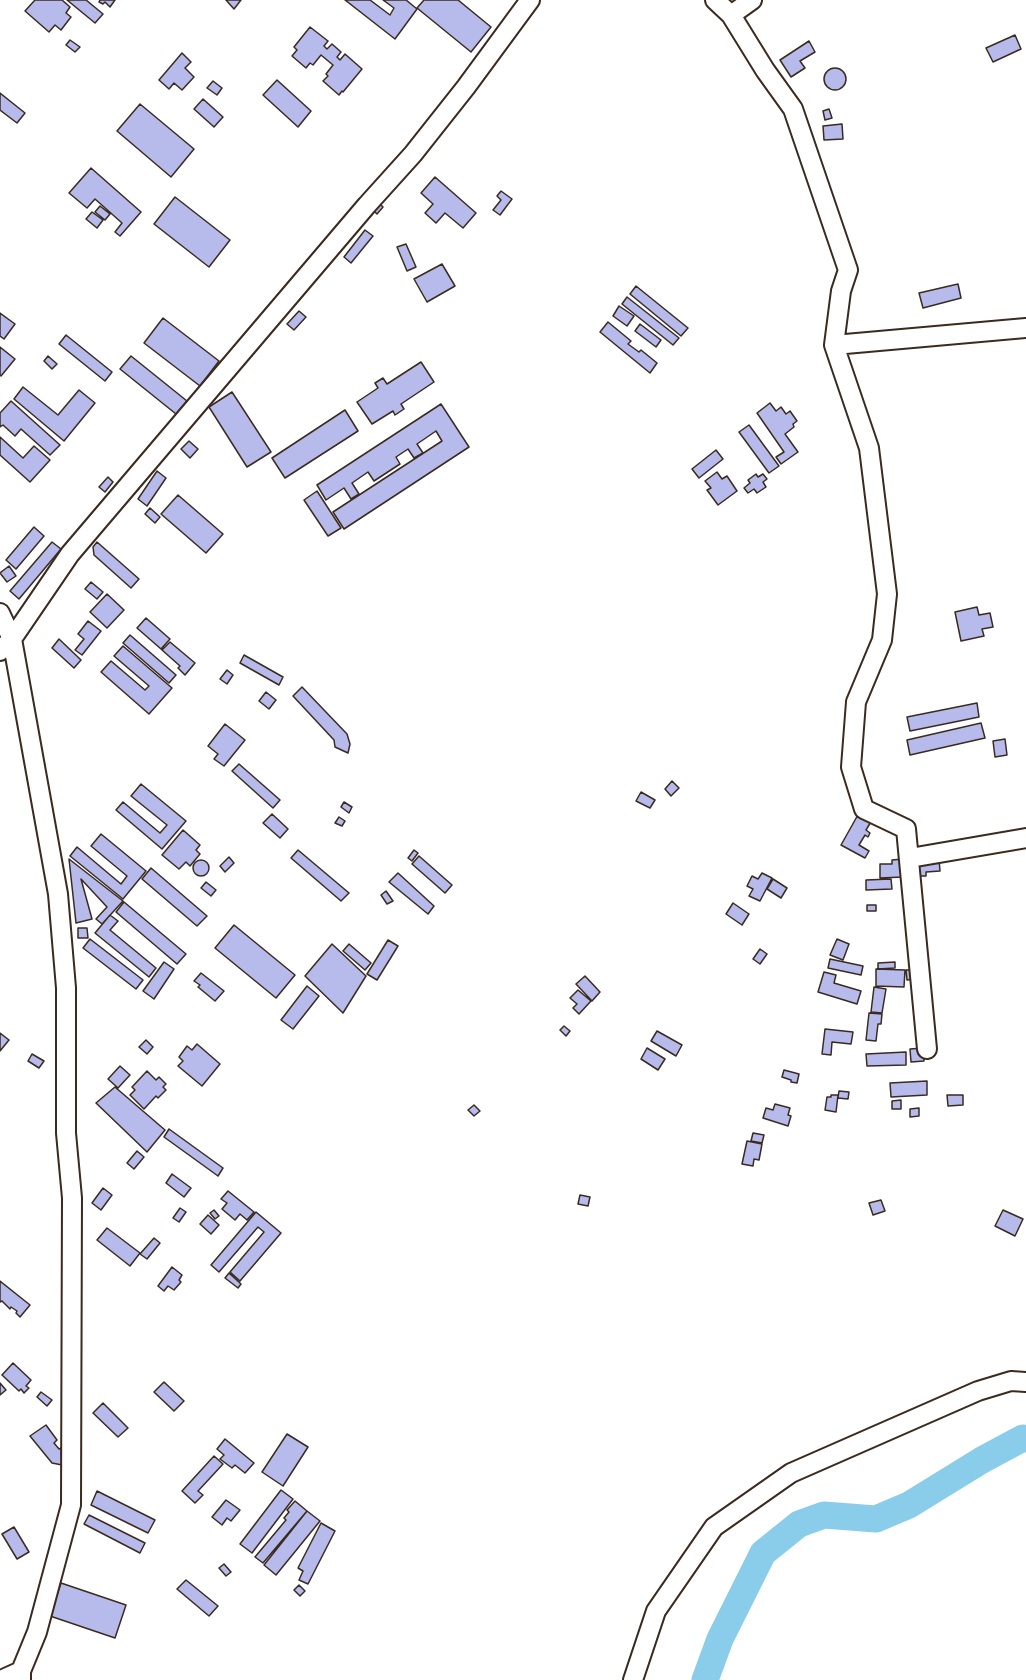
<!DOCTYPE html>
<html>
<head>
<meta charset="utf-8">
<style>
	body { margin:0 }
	canvas { display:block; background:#fff }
</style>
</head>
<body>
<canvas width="1026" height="1680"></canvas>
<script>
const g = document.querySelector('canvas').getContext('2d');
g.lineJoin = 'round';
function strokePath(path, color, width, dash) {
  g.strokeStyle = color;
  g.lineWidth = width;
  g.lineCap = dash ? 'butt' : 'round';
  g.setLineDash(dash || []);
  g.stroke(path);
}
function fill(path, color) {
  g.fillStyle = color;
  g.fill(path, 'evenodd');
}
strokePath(new Path2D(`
	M705,1680L720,1639L763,1553L799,1524L824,1515L876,1519L909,1505L982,1460L1023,1438L1026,1439`), '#89cdea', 27);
const building = new Path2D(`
	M35,0H62L70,7L66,13L71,17L61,30L55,25L49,32L25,11Z
	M67,0H86L103,14L95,23Z
	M100,0H115L110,7L105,2L103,4L99,2Z
	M226,0H241L234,9Z
	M345,0H370L390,15L394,8L383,0H406L417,9L395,39Z
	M424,0H458L491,27L471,52L417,8Z
	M310,27L328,41L324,46L327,49L332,44L341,52L337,57L340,60L345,54L362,69L343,92L342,91L339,95L323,81L328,76L326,74L333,65L321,55L313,65L310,63L306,68L292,56L297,50L294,47Z
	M1015,35L1021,49L993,62L986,48Z
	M70,40L80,47L75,52L66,45Z
	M809,41L815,52L800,61L805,68L791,77L780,60Z
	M182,53L191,62L185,68L194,77L182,90L174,83L169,89L159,80Z
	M824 79a11 11 0 1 1 22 0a11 11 0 1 1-22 0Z
	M277,80L311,111L298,127L263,95Z
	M213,81L222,88L217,95L207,88Z
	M0,93L25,113L17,123L0,110Z
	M203,99L223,117L214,127L194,109Z
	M140,104L194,149L171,177L117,131Z
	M829,109L832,118L825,120L823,111Z
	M842,124L843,139L824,140L823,126Z
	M91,168L141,212L120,236L115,232L122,223L95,199L87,208L69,193Z
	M435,177L476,213L463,228L445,213L436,223L425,213L433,204L421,193Z
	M501,191L512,199L500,215L493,210L501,200L497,196Z
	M175,197L230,240L209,267L154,224Z
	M380,204L383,207L377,214L374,211Z
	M100,206L110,214L105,220L95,212Z
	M92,212L103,220L97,228L86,219Z
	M365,230L373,236L351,263L344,257Z
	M406,244L416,267L407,271L397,247Z
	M442,264L455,286L427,302L414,279Z
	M958,284L961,298L923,308L919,293Z
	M636,286L688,328L681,336L630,294Z
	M627,297L679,338L673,345L622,304Z
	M619,306L634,316L627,326L613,316Z
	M299,311L306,317L294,330L287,324Z
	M0,313L15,324L4,339L0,336Z
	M163,318L219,361L200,386L144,343Z
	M608,322L631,341L628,344L639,352L641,350L657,363L650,373L600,332Z
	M640,324L661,340L656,347L635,331Z
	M66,335L112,372L105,381L59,344Z
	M0,347L15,359L1,376L0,375Z
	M48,356L57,364L52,369L44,361Z
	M131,356L187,401L176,414L120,369Z
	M421,362L434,382L401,404L404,409L395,415L393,411L372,424L357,402L378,388L375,383L383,378L387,384Z
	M23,387L58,415L79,390L95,403L64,441L14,399Z
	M232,392L271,452L247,467L209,407Z
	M11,401L60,445L50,455L21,429L15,436L3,425L0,427V413Z
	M770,403L776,411L781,407L786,414L790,411L797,421L793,424L794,427L785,434L798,452L781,464L776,457L784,452L757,413Z
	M441,404L469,447L344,529L333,512L442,441L436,431L417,444L423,453L414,458L408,449L396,457L400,464L374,481L368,472L352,483L359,494L351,499L344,488L326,500L317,485Z
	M345,410L358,431L285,478L272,458Z
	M749,425L779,466L769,473L739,432Z
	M0,437L23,458L34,446L50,460L30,482L0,455Z
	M189,441L198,449L190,458L181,449Z
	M716,450L723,459L699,478L692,469Z
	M157,471L166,478L147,506L138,499Z
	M717,472L722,479L727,476L737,491L718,505L707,490L711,488L705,481Z
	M756,474L758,477L763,474L767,479L763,482L766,487L757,493L754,489L748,493L744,488L750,483L748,480Z
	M108,477L113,482L105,492L99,487Z
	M317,491L341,528L328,536L304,500Z
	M178,495L223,534L206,553L161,514Z
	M150,508L160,517L155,523L145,514Z
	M34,527L44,536L16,569L6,560Z
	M52,542L61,549L19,599L10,591Z
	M97,542L139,579L131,588L94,555L93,547Z
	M9,566L16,576L7,582L0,573Z
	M91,582L103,592L97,599L85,589Z
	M107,594L124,610L107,628L90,612Z
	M977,607L979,615L990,613L993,627L982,629L984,636L961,641L955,612Z
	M146,618L170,639L161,649L137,628Z
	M88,621L101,631L82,655L75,650L84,639L78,634Z
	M130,635L176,675L169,683L123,643Z
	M59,639L81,660L74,668L52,648Z
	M170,642L195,663L185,675L178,668L180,666L162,650Z
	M123,646L172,688L149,714L101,672L111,661L145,690L149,686L114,656Z
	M244,655L283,677L279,685L240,663Z
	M227,670L233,675L227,684L220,679Z
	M302,687L347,734L350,744L348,753L335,747L334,740L293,696Z
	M266,692L276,700L269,709L259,701Z
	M977,703L979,717L910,731L907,717Z
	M981,723L985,738L910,755L907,740Z
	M225,724L245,740L224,766L214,759L218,754L208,746Z
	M1005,739L1007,755L995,757L993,741Z
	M239,764L280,800L273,808L232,771Z
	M672,781L679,788L671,796L665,789Z
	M141,784L186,821L162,849L116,810L123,802L160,833L167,825L131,796Z
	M641,792L655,800L650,808L636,801Z
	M344,802L352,807L349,813L341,807Z
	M859,813L872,820L866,830L870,833L868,837L865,835L859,845L869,851L865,858L841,845Z
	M272,814L288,829L280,838L263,823Z
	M339,817L345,821L342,826L335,823Z
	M183,830L200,845L196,850L200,854L190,866L186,862L179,869L162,855Z
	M101,834L146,871L123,899L70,856L77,847L121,884L127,876L91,846Z
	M298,850L349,893L341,901L291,858Z
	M414,850L418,853L412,861L408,858Z
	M419,856L452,885L445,893L412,864Z
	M229,857L234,863L225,872L220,866Z
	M69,859L123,901L102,924L96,919L107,907L81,879L92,919L76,923Z
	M903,859V877L880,878V864H892V860Z
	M939,859L940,871L926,872V876H918L917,860Z
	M193 868a8 8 0 1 1 16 0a8 8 0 1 1-16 0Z
	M151,868L207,916L197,926L142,879Z
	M398,873L434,906L428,914L389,882Z
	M762,873L772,878L760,901L749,896L753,889L747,886L752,876L758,879Z
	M773,879L787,888L781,898L767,889Z
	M891,879L892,889L866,890V880Z
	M206,882L216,890L211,896L201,888Z
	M386,891L393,901L387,904L381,895Z
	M124,902L186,954L177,964L116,912Z
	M733,903L749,914L742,925L726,914Z
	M867,905H876V911H867Z
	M110,915L118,921L110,930L156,968L149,977L95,933Z
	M234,925L295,975L276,998L215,948Z
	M78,928H87L88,938H78Z
	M90,939L143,980L136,989L83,948Z
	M837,939L849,944L843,960L830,955Z
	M388,940L398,946L377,980L367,974Z
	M332,944L366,976L343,1013L305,976Z
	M349,944L371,963L365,970L343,951Z
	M760,949L767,954L760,964L753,959Z
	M830,959L863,966L861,975L828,968Z
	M164,962L174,969L154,999L143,991Z
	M895,962V968L878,969V963Z
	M876,969L905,970L904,987L876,986Z
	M906,970H914L915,979L907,980Z
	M824,972L836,975L834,983L861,991L857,1004L818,992Z
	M201,973L224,991L215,1001L198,987L200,985L194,981Z
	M585,976L600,992L592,1001L576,984Z
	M307,986L319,996L293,1029L281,1020Z
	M874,987L886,989L882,1013L871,1012Z
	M578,990L591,1001L579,1014L573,1008L577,1004L570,998Z
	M869,1013L882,1014L881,1024H878L876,1041L866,1040Z
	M564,1026L570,1031L566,1036L560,1030Z
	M825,1029L853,1032L851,1044L832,1042L831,1055L822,1054Z
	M657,1031L682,1045L676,1056L651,1041Z
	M0,1033L9,1040L0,1051Z
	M146,1040L153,1047L147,1054L139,1047Z
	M197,1044L220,1064L202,1086L178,1066L183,1061L179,1057L187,1046L192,1050Z
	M647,1048L665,1059L658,1070L641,1059Z
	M923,1048L924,1061L911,1062L910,1049Z
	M906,1052V1065L867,1066L866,1054Z
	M32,1054L44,1061L39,1068L28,1061Z
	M120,1066L130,1075L118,1088L108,1079Z
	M784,1070L799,1074L797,1083L791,1082V1080L782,1077Z
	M147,1071L156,1080L159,1077L166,1084L163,1087L166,1090L158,1098L156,1096L144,1109L130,1095L135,1090L132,1087Z
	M927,1081V1095L891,1097L890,1083Z
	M115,1087L165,1130L147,1152L96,1103Z
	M839,1091L849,1092L848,1099L838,1098Z
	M831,1095H838L836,1112L825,1110L827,1097H831Z
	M947,1095H963V1105L948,1106Z
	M901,1100V1109H892V1101Z
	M775,1104L790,1108L788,1115L791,1116L788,1126L763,1118L766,1108L773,1110Z
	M474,1105L480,1111L474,1116L468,1110Z
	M919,1108V1116L910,1117V1109Z
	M169,1129L223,1168L218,1176L164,1137Z
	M753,1133L764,1135L762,1143L751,1141Z
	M747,1141L762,1144L759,1160L754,1159L753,1166L742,1164Z
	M137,1151L144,1157L134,1169L127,1163Z
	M172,1174L191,1188L184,1197L166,1183Z
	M103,1188L112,1195L101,1210L92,1203Z
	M228,1191L254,1212L247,1220L240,1214L235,1220L222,1209L227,1203L221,1199Z
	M580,1195L590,1197L588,1206L578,1204Z
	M881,1200L885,1211L873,1215L869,1203Z
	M180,1208L186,1212L179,1222L173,1218Z
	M214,1210L219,1216L215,1219L210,1213Z
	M1003,1210L1023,1219L1015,1236L995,1226Z
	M256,1212L281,1233L240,1281L230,1272L264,1232L258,1227L219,1272L211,1265Z
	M208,1215L219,1225L211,1234L200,1224Z
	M107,1228L140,1253L130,1266L97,1240Z
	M154,1238L160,1243L147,1259L140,1254Z
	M172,1267L182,1275L179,1280L181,1282L174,1290L168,1286L164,1291L158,1286Z
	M229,1273L241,1284L238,1288L225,1278Z
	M0,1281L30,1305L20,1317L16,1313L17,1311L11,1307L10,1309L2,1301L0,1302Z
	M13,1363L31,1380L26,1386L29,1388L24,1393L21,1389L19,1391L2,1375Z
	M164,1382L184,1401L174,1411L154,1392Z
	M0,1383L6,1390L0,1395Z
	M41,1392L52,1400L47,1406L37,1397Z
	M103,1403L128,1428L118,1437L93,1413Z
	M46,1425L57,1440L54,1443L59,1449L61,1448L62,1465L52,1463L30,1436Z
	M287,1434L308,1447L283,1486L262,1472Z
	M225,1439L254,1463L245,1473L235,1465L232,1468L220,1459L224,1455L217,1449Z
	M214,1456L223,1464L198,1491L203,1495L195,1503L182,1491Z
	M281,1490L293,1499L252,1553L240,1544Z
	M97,1491L155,1520L148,1533L91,1505Z
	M226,1500L240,1510L231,1521L227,1518L222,1525L212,1517Z
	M295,1501L307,1511L263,1563L255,1557L286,1520L284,1518L289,1512L287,1510Z
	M307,1511L320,1521L276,1575L264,1565Z
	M89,1515L145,1543L140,1553L84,1524Z
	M321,1523L335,1531L308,1584L299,1580L303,1571L298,1568Z
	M14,1527L29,1552L17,1559L2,1534Z
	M224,1564L231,1572L226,1576L219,1568Z
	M186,1580L218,1606L209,1616L177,1589Z
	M61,1583L126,1605L115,1638L50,1616Z
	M299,1585L305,1591L300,1596L294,1590Z`);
fill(building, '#b7bbec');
strokePath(building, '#3b2a1e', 1.5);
const street = new Path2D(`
	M715,0L731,15L765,70L793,109L848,270L841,291L834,345L869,448L887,594L882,640L856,702L851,767L864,809L906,829L927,1049
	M731,15L752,0
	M834,345L1026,328
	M0,613L12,639L58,894L66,988V1133L72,1198L71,1505L37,1632L21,1671V1680
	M0,651L12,639L70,554L367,205L413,154L466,87L530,0
	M910,858L1026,838
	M1,1680L21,1671
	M633,1680L656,1611L714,1527L791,1473L978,1391L1011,1381L1026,1382`);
strokePath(street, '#3b2a1e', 22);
strokePath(street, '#fff', 18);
</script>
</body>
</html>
